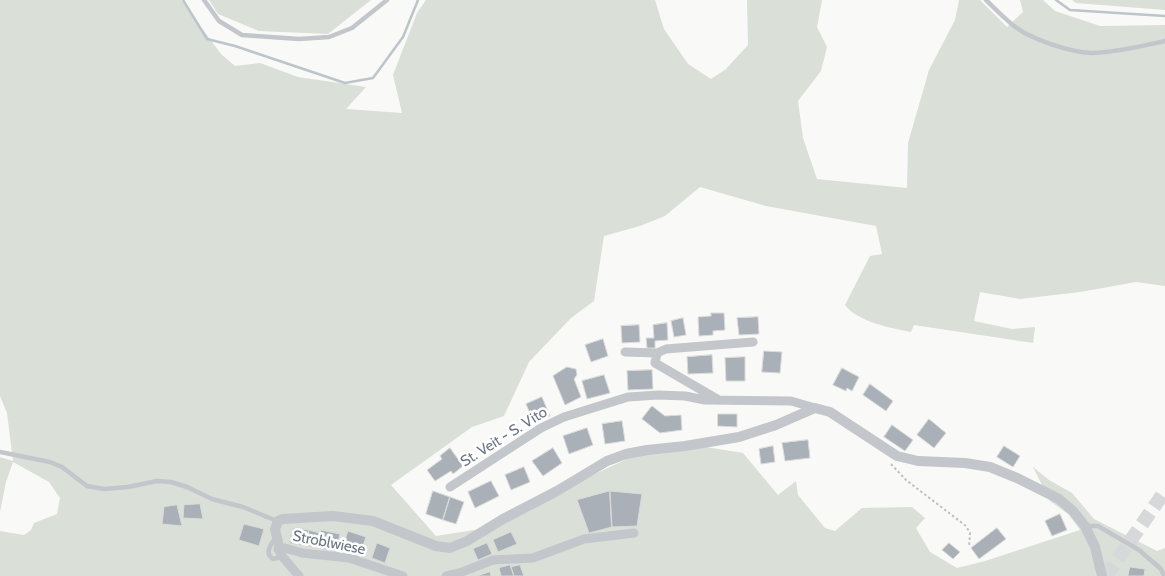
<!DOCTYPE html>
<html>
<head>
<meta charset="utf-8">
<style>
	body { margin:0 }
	canvas { display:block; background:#f9f9f7 }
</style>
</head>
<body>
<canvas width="1165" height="576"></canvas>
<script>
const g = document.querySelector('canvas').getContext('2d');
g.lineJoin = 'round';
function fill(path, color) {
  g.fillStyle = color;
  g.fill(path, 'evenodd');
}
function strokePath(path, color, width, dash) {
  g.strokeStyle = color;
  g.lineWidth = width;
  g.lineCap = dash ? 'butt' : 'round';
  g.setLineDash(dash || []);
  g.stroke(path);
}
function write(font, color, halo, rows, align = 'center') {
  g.font = font + ' Cabin,sans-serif';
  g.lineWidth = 5;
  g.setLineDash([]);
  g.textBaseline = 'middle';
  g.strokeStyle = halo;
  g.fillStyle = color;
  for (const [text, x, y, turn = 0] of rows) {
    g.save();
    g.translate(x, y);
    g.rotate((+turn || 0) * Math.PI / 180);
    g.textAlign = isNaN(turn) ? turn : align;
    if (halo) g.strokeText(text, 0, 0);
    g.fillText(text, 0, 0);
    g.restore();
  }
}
fill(new Path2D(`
	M0,0H181L221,54L235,66L260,63L298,77L366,87L346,109L402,113L393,75L417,13L426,0H655L664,29L688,64L711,79L726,69L748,45L747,0H822L817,27L827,47L821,71L798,101L803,138L817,179L907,188L908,143L929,70L955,20L959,0H980L1007,27L1023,12L1020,0H1043L1055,11L1100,26L1165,25V286L1136,282L1080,292L1020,299L980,292L974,321L1012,329L1035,327L1033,343L914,325L911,332C891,328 858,322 845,305L870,256L882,254L876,226L766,206L700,187L665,216L640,226L604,236L594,301L571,318L529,362L504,416L472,427L391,485L436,536L487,528L551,494L647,450L706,447L743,453L778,495L796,481L798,495L825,528L835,531L862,508L912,507L925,518L916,528L930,552L957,568L985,561L1080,530L1068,514L1050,501L1033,467L1049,480L1072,493L1094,519L1157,551L1165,548V576H0V531L24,535L31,530L34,523L57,514L60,498L49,482L13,462L6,482L0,512V457L13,461L7,413L0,396Z
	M209,0H371L328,34L259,31L218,14Z
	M1072,0H1165V10L1076,3Z`), '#dadfd8');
strokePath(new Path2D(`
	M183,0L207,39L235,46L345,83L373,78L403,37L418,0
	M1056,0L1070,10L1165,16`), '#bcc5ca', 2.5);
const building = new Path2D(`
	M711,313H724L725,330L713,331V335L699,336L698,317L711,316Z
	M758,317L759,334L739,335L737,318Z
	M683,318L686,335L674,337L671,321Z
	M667,323L668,340L655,341V348H647L646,338H654L653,325Z
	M639,325L640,342L622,343L621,326Z
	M603,339L608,356L591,362L585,345Z
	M764,351L782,352L780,373L762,372Z
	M712,355L713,373L688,374L687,357Z
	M745,357V381H726L725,358Z
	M567,367L576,369L577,375L574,379L581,397L565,405L553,376Z
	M842,368L859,377L852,391L847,388L846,391L833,385Z
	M652,370L653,389L628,390L627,371Z
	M604,375L610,393L587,399L582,381Z
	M870,384L893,401L886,411L863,395Z
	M542,397L550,416L534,423L526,404Z
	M652,406L665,416L681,415L682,430L660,433L642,419Z
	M718,414H737V427L718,426Z
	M929,419L946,433L934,448L917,435Z
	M622,421L625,441L605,444L602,424Z
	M892,425L913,440L905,451L884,437Z
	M587,428L593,445L569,454L563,436Z
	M808,440L810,458L785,461L782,443Z
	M773,446L775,462L761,464L759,449Z
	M1004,446L1020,456L1013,467L997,457Z
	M450,448L463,466L453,474L451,471L435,481L427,470L442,459L440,456Z
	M553,448L562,463L543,476L532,461Z
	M524,467L530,482L511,490L505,475Z
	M491,481L499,496L475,508L468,492Z
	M433,491L450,497L443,520L426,514Z
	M610,491L612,527L589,533L577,500Z
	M610,491L642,494L637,526L612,527Z
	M450,497L464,502L456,524L443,520Z
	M200,504L203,519L183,518L184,505Z
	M177,505L182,526L162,524L164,507Z
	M1060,514L1067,530L1052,536L1045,521Z
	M244,524L264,529L259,546L239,540Z
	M293,528L309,530L306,546L290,543Z
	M997,528L1006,539L979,559L971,548Z
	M309,530L320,533L317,548L306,546Z
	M321,530L340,534L336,552L317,548Z
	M348,531L366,537L360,554L343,548Z
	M511,532L517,544L498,552L493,540Z
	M377,543L390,548L385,563L372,558Z
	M487,543L492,554L478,560L473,549Z
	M949,543L960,552L953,559L942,550Z
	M510,565L514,576H501L499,568Z
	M520,565L524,576H514L511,567Z
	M1130,567L1145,569L1144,576H1128Z
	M490,572L491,576H477Z`);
fill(building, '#aab0b7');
strokePath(building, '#dadbd9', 1);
strokePath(new Path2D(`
	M1106,576L1165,491`), '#d6d8da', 14, [14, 7]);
strokePath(new Path2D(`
	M891,464L906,480L966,526L970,533L969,547`), '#bdbfc2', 2, [2.5, 2.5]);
strokePath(new Path2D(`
	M204,0L219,21L242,35L299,39L329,37L352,28L387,0
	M986,0C995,9 1004,18 1014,26C1030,39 1072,53 1093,53C1117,52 1142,46 1165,41
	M0,452L50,462L62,467L87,486L104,489L128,487L157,481L171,482L187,487L212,499L243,507L277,521
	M1086,526H1098L1139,550L1161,569L1164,576
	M275,538C271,545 264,553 273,559L277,558L281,555`), '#c3c6ca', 4.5);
strokePath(new Path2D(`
	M625,352L657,353
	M717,399L655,363L657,353L666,349L753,342
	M450,487L541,428L564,417L628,397L658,395L685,396L705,400L791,401L815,408
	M278,549L285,548L302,553L349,558L403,576
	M281,555L299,576
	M446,576L462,572L493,560L533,558L584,539L634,533`), '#c3c6ca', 9);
strokePath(new Path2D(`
	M281,555L275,529L278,521L283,519L333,516L373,521L436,546L450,548L467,541L503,519L557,491L607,461L626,454L647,450L685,446L739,437L776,425L815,408L830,412L897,456L918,461L965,463L990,467L1017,478L1059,499L1073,511L1085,526L1095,547L1102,576`), '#c3c6ca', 10);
write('15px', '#6b7685', '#fff', [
	["St. Veit - S. Vito",504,437,-32],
	["Stroblwiese",329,543,11]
]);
</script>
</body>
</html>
